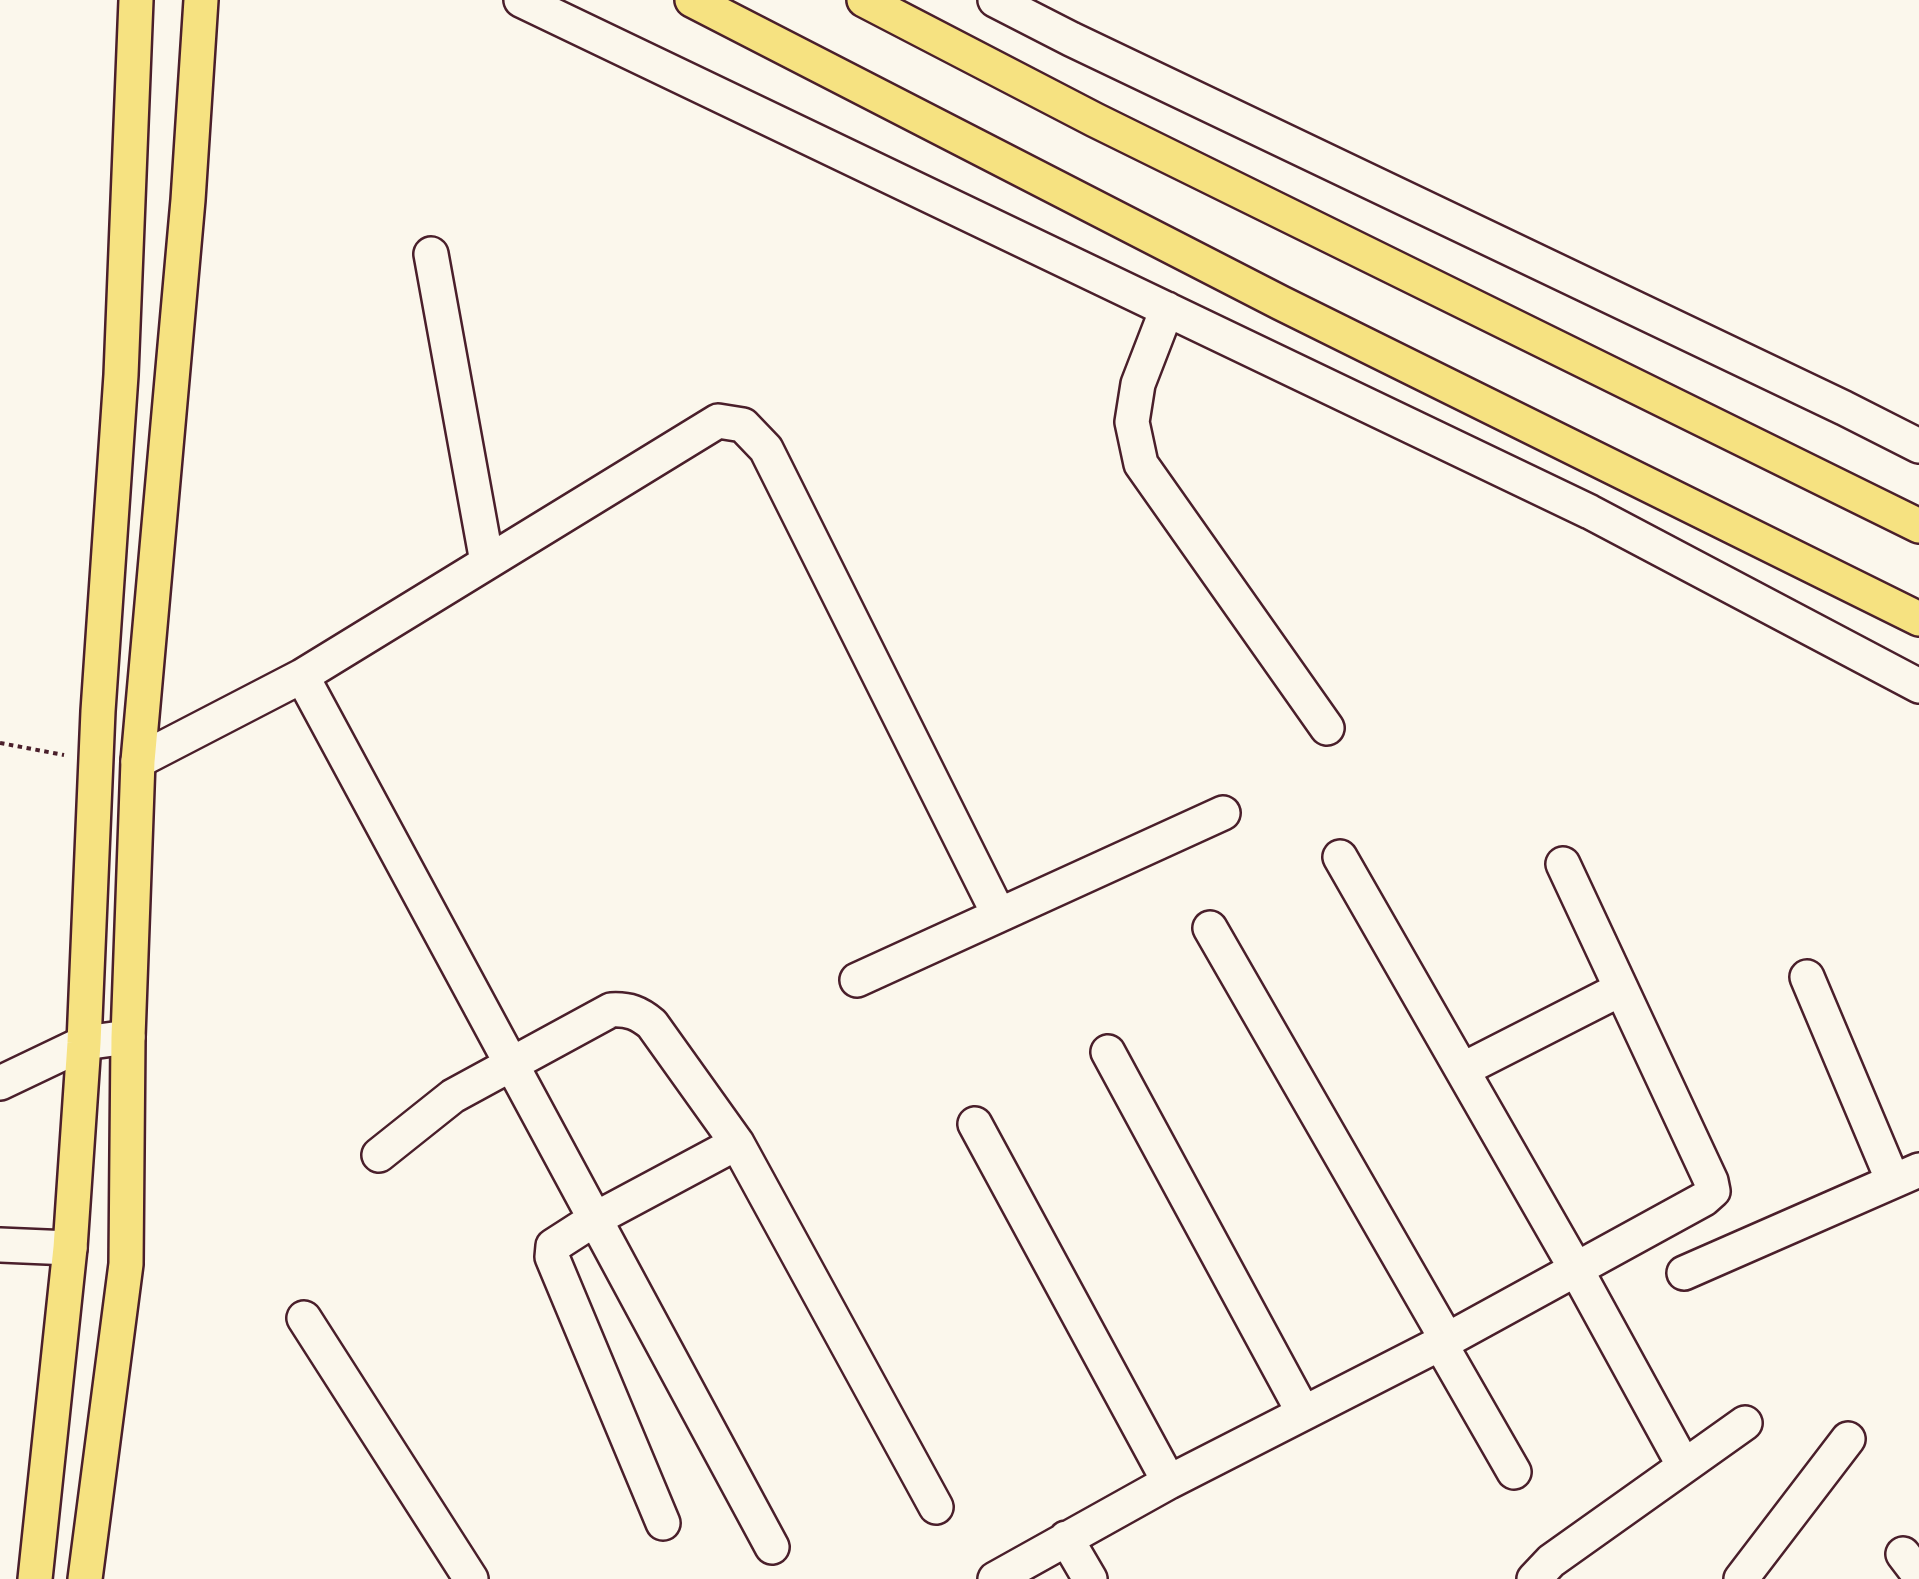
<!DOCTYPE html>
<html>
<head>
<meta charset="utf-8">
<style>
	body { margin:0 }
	canvas { display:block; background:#fbf7ec }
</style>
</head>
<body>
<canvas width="1919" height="1579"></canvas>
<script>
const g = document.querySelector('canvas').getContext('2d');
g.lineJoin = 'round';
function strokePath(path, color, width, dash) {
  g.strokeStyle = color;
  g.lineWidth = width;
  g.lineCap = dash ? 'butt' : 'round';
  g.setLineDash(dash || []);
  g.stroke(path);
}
const minor = new Path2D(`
	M521,0L1590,512L1919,686
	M995,0L1071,39L1844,408L1919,446
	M431,254L487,562
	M1167,309L1138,384L1132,422L1141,464L1327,728
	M302,676L772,1547
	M138,761L302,676L718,421L743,425L766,449L999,915
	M1340,857L1576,1269L1684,1466
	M1210,928L1447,1340
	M1807,977L1893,1181
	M857,980L1223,813
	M1108,1052L1303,1412
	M1462,1070L1621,989
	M0,1083L84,1043L128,1037
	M975,1124L1169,1482
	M379,1155L453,1096L611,1010C629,1009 639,1013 652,1024L737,1143L936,1507
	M0,1245L70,1248
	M1684,1273L1919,1170
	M304,1318L471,1579
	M1440,1343L1514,1472
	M663,1523L552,1257L553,1246L595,1219L737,1143
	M1066,1538L1090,1579
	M1903,1554L1919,1575
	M995,1579L1169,1482L1447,1340L1704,1199L1713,1191L1711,1181L1563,864
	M1534,1579L1551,1561L1745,1423
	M1741,1579L1848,1439`);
const major = new Path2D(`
	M35,1579L70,1248L84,1043L98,711L121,375L136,0
	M85,1579L126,1264L128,1037L138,761L188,200L201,0`);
const highway = new Path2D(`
	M692,0L1281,303L1919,619
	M864,0L1095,120L1919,526`);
strokePath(minor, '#4a1f2b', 38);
strokePath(major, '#4a1f2b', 38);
strokePath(highway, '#4a1f2b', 38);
strokePath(new Path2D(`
	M0,743L64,755`), '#4a1f2b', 4, [4.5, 4.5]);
strokePath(minor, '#fbf7ec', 33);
strokePath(major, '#f6e281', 33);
strokePath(highway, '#f6e281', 33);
</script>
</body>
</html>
